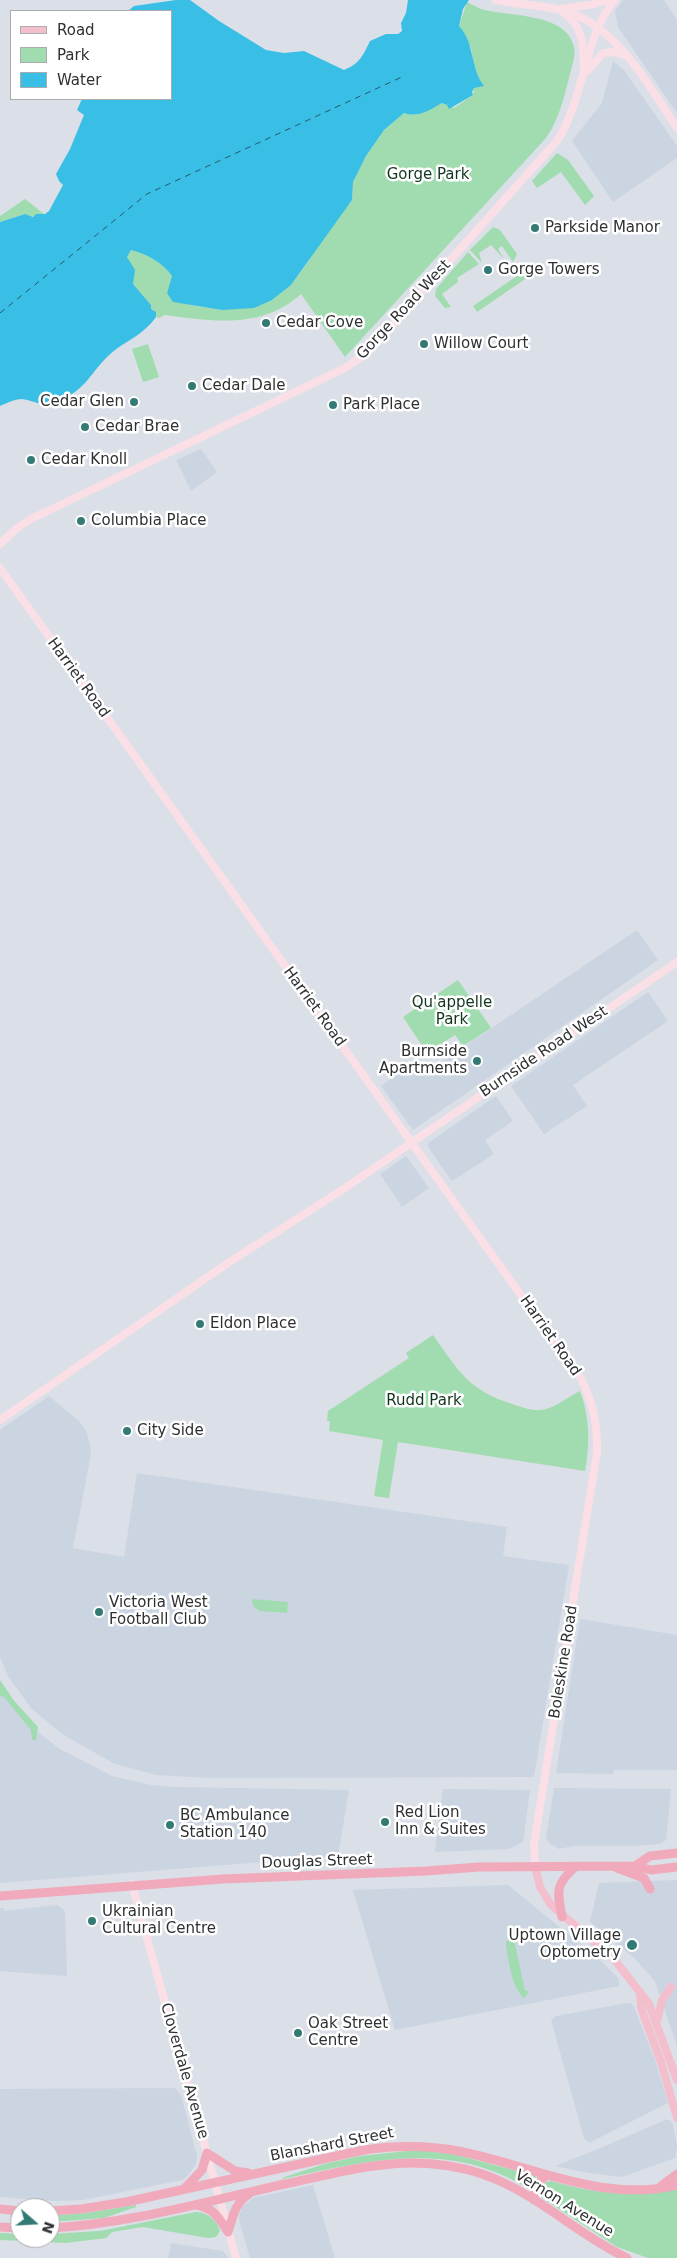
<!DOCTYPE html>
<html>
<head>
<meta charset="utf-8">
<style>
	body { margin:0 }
	#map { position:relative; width:677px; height:2258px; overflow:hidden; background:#dbdfe7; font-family:"DejaVu Sans",sans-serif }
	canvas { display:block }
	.legend { position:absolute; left:10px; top:10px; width:162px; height:90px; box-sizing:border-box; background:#fff; border:1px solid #abacad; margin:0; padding:6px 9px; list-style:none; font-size:15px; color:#2e3032 }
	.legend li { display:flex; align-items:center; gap:10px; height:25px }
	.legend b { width:25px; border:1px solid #abacad }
	.north { position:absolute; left:10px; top:2198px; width:50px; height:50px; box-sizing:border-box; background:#fff; border:1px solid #abacad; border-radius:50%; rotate:109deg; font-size:14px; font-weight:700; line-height:20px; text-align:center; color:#2e3032 }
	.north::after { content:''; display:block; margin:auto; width:18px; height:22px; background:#337a75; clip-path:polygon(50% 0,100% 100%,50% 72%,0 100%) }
</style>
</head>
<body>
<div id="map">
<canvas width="677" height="2258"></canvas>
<ul class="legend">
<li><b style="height:6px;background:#f4bfcd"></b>Road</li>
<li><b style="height:14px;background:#a0dcaf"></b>Park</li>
<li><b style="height:14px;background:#39bee5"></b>Water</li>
</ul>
<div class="north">N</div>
</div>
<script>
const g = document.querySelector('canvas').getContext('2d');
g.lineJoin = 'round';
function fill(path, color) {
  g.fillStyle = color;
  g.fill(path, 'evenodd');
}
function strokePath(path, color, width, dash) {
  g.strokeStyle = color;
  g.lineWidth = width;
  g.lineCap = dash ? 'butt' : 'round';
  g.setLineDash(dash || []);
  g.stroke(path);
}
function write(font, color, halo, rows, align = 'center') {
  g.font = font + ' "DejaVu Sans",sans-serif';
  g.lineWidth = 5;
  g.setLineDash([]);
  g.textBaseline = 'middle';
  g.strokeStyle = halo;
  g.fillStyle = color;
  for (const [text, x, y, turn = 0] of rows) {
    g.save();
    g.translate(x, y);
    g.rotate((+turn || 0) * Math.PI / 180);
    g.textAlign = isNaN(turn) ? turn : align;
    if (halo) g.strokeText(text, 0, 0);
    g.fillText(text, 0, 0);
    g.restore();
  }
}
fill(new Path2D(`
	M623,0H664L677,20V113L618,27L615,11Z
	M613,61L624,70L677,146V158L613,202L572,141L602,103Z
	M201,449L217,472L191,491L176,460Z
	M637,930L658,960L413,1130L381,1086L417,1061L425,1073Z
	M648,992L668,1021L573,1085L587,1106L544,1134L511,1086Z
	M496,1096L513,1121L485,1140L494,1154L452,1181L428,1147V1143Z
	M406,1156L429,1188L402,1207L380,1174Z
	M49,1396L79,1421L86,1431L90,1444L91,1454L73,1548L124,1557L137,1473L507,1527L503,1556L569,1565L534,1777L209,1778L156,1775L115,1764L62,1734L31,1708L8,1676L0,1657V1430Z
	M580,1619L677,1635V1770H614L613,1774L556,1773Z
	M0,1685L30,1726L60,1749L112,1776L151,1785L175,1787L349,1790L338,1856L0,1883Z
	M554,1788L671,1789L666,1840L660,1844L634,1846V1844L632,1846H573L559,1849L556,1847L549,1843L546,1837Z
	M443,1789L530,1790L523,1842L509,1849L435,1852Z
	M677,1880V2046L655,1981L634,1958L590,1922L599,1883Z
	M508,1885L600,1960L619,1979V1986L395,2030L353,1890Z
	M57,1905L65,1911L67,1976L0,1971V1908H4V1911Z
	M627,2003H631L634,2007L655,2060L668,2103L589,2143L584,2138L551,2020L556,2016Z
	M175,2088L181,2095L197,2156L196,2164L187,2177L182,2180L83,2200L55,2201L0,2197V2089Z
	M665,2120H670L673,2124L677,2146L675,2158L622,2177L588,2173L555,2166L596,2150Z
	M313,2185L335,2258H250L240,2224L239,2216L242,2207L253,2198Z
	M171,2243L223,2251L228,2258H168Z`), '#cbd4e1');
fill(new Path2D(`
	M467,2C471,4 476,7 481,9C508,17 567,12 574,47C576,56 572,65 570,74C564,96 560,118 546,138L345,357L301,294C261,330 213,321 164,315L160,318L156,317V312L151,309V305L133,284V278L127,257L131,250C147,254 163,263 172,276L167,293L190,305L222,310L272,300L291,285L308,262L324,236L352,200L353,182L366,156L384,130L404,113C419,118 430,110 442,103L454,108L473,95L474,88L477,86L482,87L474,65L471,48L459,26Z
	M557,153L568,160L594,196L585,205L561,172L537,188L532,181Z
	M25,199L44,214L29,217L25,214L0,222V216Z
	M493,227L500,230L517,254L513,262L502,246L498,249L504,259L491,245L479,253L482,263L470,250Z
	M468,252L479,264L457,278L458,282L442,294L451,307L445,308L435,296L436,289Z
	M517,267H522L528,277L477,312L473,306L520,274Z
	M148,344L159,377L143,382L132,349Z
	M458,980L491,1028L463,1046L455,1035L427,1053L403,1017Z
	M433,1335C458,1370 468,1390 512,1404C521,1407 531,1411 542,1410C555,1408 568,1397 580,1391C590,1417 590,1445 585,1471L398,1442L389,1498L374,1496L383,1440L329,1431L330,1421H327L328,1411L409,1358L406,1353Z
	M252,1599L288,1602L287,1613L260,1611L253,1606Z
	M0,1680L15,1702L38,1727L36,1740H32L31,1730L4,1697L0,1696Z
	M509,1939L514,1940L515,1944L525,1991H529L524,1998C511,1986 509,1962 506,1946V1942Z
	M417,2150L453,2154L536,2176L531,2188L528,2189C451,2139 366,2161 283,2179L282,2178L324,2164L360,2156Z
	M551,2181C593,2193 633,2198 677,2189V2258H648L617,2247L542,2198C537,2190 541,2182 551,2181Z
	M136,2205V2207L104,2218L50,2222V2216L86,2213Z
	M196,2212C208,2213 216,2219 220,2231L216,2237L208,2238L143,2227L112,2232L106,2238L66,2243L0,2240V2233L20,2234V2238H50V2234L100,2231Z`), '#a0dcaf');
fill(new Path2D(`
	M176,0H190L219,21L266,50L284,53L304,51L344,70C359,64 363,56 370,41L386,34H398L402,31L401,23L406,13L408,0H469L463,9L459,26C475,43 470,68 484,86L474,88L472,92L473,95L449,109L447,105L442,103C430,110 419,118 404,113L384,130L366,156L353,182L352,200L291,285L272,300L254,308L222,310L173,302L167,293L172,276C163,263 147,254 131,250L127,257L135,270L133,284L151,305V309L156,312V317C145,333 130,339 115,350C88,371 89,394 48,403C38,405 31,400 22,399C14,399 7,403 0,406V222L25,214L33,217L36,214H45L49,211L63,185L59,181L56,174L70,149L84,115L77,110L82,99H171V11H128L134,6Z`), '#39bee5');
strokePath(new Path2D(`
	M0,313L147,194L404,76`), '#265a6b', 1, [6, 5]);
strokePath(new Path2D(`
	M496,0C519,5 545,5 568,12C619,29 649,86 677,128
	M561,9L595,4L606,0
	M564,13C584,27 583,46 584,67
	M587,71L603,53L615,52L624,55
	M0,544L17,528L31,519L345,368L367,353L557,141C585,98 584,35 615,0
	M0,568L581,1379C593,1402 598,1426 597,1452L534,1844L535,1866
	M0,1420L228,1263L342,1190L677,962
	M132,1884L236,2258`), '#fadfe6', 8);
strokePath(new Path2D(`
	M535,1866L540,1887L551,1905L614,1959L649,2004L677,2080
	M640,1992L641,2008L661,2062L677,2118
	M657,2021L662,2000L671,1987`), '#f4bfcd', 8);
strokePath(new Path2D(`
	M635,1866L650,1856L677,1853
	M617,1868L644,1878L650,1889
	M0,1896L223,1879L426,1871L479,1867L635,1866L651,1870L677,1867
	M562,1917C557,1890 555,1885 576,1866
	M661,2186L677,2174
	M185,2188L202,2170L207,2153L235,2171L248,2173
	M534,2200L536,2185L547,2175
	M196,2205C214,2208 219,2218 228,2232
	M0,2209L20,2211
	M50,2211L81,2209L126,2202L364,2150C398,2145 430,2145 463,2152C535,2167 603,2203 677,2185
	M0,2227L20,2228
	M50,2228C129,2224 207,2201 285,2184C354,2169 413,2151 482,2174C536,2192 576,2234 627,2258
	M228,2232C233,2216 235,2203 249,2194`), '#f0aabc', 9);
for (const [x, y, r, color] of [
	[535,228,5,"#337a75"],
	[488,270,5,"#337a75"],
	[266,323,5,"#337a75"],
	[424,344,5,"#337a75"],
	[192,386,5,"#337a75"],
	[134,402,5,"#337a75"],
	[333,405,5,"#337a75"],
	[85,427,5,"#337a75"],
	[31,460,5,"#337a75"],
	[81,521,5,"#337a75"],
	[477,1061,5,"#337a75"],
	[200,1324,5,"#337a75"],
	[127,1431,5,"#337a75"],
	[99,1612,5,"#337a75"],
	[385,1822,5,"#337a75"],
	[170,1825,5,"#337a75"],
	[92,1921,5,"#337a75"],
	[632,1945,6,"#337a75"],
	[298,2033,5,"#337a75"]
]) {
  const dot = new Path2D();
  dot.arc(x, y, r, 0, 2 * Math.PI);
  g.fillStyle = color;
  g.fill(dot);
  strokePath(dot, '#fff', 2);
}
write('15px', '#10351d', '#fff', [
	["Gorge Park",428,175],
	["Qu'appelle",452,1003],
	["Park",452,1020],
	["Rudd Park",424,1401]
]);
write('15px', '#2e3032', '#fff', [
	["Parkside Manor",545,228],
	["Gorge Towers",498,270],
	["Cedar Cove",276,323],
	["Willow Court",434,344],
	["Cedar Dale",202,386],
	["Cedar Glen",124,402,"right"],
	["Park Place",343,405],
	["Cedar Brae",95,427],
	["Cedar Knoll",41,460],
	["Columbia Place",91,521],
	["Burnside",467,1052,"right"],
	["Apartments",467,1069,"right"],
	["Eldon Place",210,1324],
	["City Side",137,1431],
	["Victoria West",109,1603],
	["Football Club",109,1620],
	["Red Lion",395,1813],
	["Inn & Suites",395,1830],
	["BC Ambulance",180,1816],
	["Station 140",180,1833],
	["Ukrainian",102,1912],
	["Cultural Centre",102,1929],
	["Uptown Village",621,1936,"right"],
	["Optometry",621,1953,"right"],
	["Oak Street",308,2024],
	["Centre",308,2041]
], 'left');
write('15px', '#2e3032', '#fff', [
	["Gorge Road West",404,310,-47],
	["Harriet Road",78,678,54],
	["Harriet Road",314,1007,54],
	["Burnside Road West",544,1052,-34],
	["Harriet Road",550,1336,55],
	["Boleskine Road",564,1662,-81],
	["Douglas Street",317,1862,-2],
	["Cloverdale Avenue",184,2071,74],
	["Blanshard Street",332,2145,-11],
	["Vernon Avenue",564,2204,32]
]);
</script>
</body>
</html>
